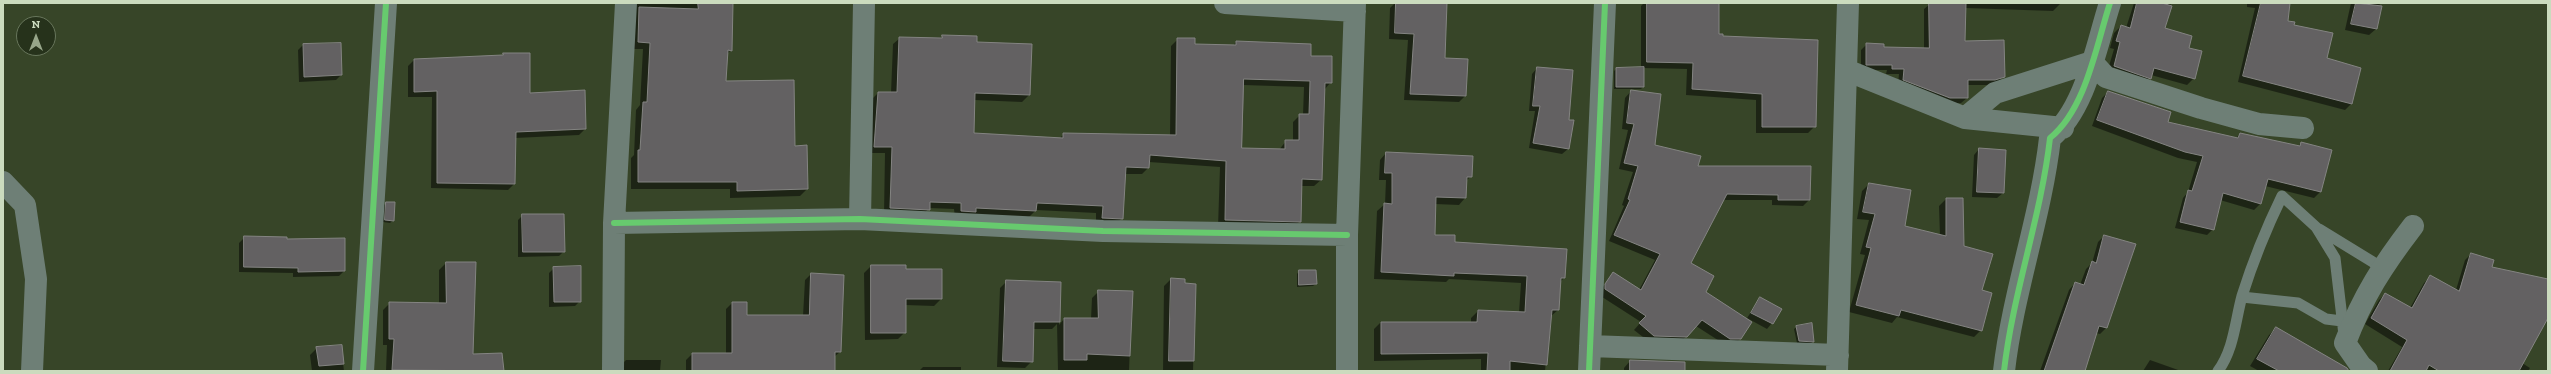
<!DOCTYPE html>
<html>
<head>
<meta charset="utf-8">
<style>
	body { margin:0 }
	#map { position:relative; width:2551px; height:374px; overflow:hidden; background:#374528; font-family:"Zilla Slab",serif }
	canvas { display:block }
	.frame { position:absolute; inset:0; border:4px solid #cbdbbe; pointer-events:none }
	.north { position:absolute; left:16px; top:16px; width:40px; height:40px; box-sizing:border-box; background:#26321b; border:1px solid #68765c; border-radius:50%; rotate:0deg; font-size:11px; font-weight:700; line-height:16px; text-align:center; color:#cbdbbe }
	.north::after { content:''; display:block; margin:auto; width:14px; height:18px; background:#97a68a; clip-path:polygon(50% 0,100% 100%,50% 72%,0 100%) }
</style>
</head>
<body>
<div id="map">
<canvas width="2551" height="374"></canvas>
<div class="frame"></div>
<div class="north">N</div>
</div>
<script>
const g = document.querySelector('canvas').getContext('2d');
g.lineJoin = 'round';
function fill(path, color) {
  g.fillStyle = color;
  g.fill(path, 'evenodd');
}
function strokePath(path, color, width, dash) {
  g.strokeStyle = color;
  g.lineWidth = width;
  g.lineCap = dash ? 'butt' : 'round';
  g.setLineDash(dash || []);
  g.stroke(path);
}
fill(new Path2D(`
	M633,3H732L731,50L726,55L725,82L794,147L807,189L800,196L730,198V189H631V158L634,155L636,110L640,105L643,49H632Z
	M1395,3H1433L1444,59L1465,96L1459,102L1404,100L1408,40L1389,39L1390,8Z
	M1644,3H1718V35L1815,126L1808,133H1756V100L1686,95L1687,69L1643,68V87L1641,89H1614V71L1616,69L1641,68V6Z
	M2061,3L2053,11L1965,8L1964,42L2004,76L1998,82L1989,85H1967V98L1961,103L1944,104L1898,85L1899,74H1886L1887,70H1861V50L1867,44L1883,48L1924,49V9L1930,4Z
	M2134,3H2171L2164,29L2188,48L2194,78L2187,85L2151,75L2144,85L2107,73L2114,49L2110,48L2114,33L2121,26L2126,28Z
	M2247,3H2289L2287,21L2326,59L2351,104L2345,110L2238,82L2255,8L2247,7Z
	M2351,3H2380L2376,29L2369,35L2345,30Z
	M976,37V43L1031,45L1029,95L1022,102L974,100L973,134L1060,138L1064,134L1170,136L1171,46L1178,39L1194,45L1233,46L1236,42L1310,57L1331,82L1325,89L1321,180L1314,186H1301L1300,221L1293,228L1218,227L1220,167L1149,162L1148,168L1142,174H1125L1122,218L1115,225H1096V213L1036,210L1029,217L955,218L954,209L929,208L922,216L884,214L885,153H868L872,99L878,93H891L893,44L900,38ZM1243,85L1304,87L1303,115H1300L1293,122V141H1286L1279,150L1241,149Z
	M303,45L341,75L336,80L299,82L298,50Z
	M414,60L529,94L585,129L579,135L515,138L514,184L508,190L431,188L432,97H408V66Z
	M1537,68L1568,120L1573,121L1568,149L1562,154L1529,148L1535,111H1529L1532,74Z
	M1631,91L1654,146L1697,167L1809,200L1803,206L1772,205V200H1723L1690,264L1704,293L1741,338L1734,345L1724,344L1696,326L1680,343L1648,341L1634,330L1641,322L1599,295L1600,291L1613,273L1639,290L1655,260L1609,241L1624,206L1622,205L1633,172L1619,169L1628,130L1622,129L1625,98Z
	M2108,92L2166,123L2235,139L2240,134L2298,146L2301,143L2330,151L2320,192L2314,198L2265,186L2260,204L2254,210L2220,200L2213,229L2207,235L2175,228L2183,198L2188,192L2197,162L2178,158L2092,126L2102,98Z
	M1979,149L2003,193L1997,198L1972,197L1974,155Z
	M1386,153L1471,176L1466,181L1465,198L1459,205L1435,204L1434,235L1454,243L1566,250L1564,278L1560,282L1558,310L1550,317L1545,371H1481V359L1374,361V329L1381,322H1471V318L1478,311L1519,313L1521,283L1449,279L1446,282L1374,279L1377,211L1385,204L1386,180H1379L1380,160Z
	M1869,184L1904,226L1940,236L1939,206L1946,199L1980,291L1981,330L1974,337L1897,317L1892,323L1849,312L1865,255L1860,254L1869,220L1857,219L1862,191Z
	M386,203L393,220L390,223L383,222L384,205Z
	M523,215L564,251L559,256L518,257V220Z
	M2104,236L2134,245L2106,328L2100,334L2096,333L2084,371H2040L2069,290L2075,283L2080,285L2086,269L2092,263L2098,242Z
	M245,237L286,240L344,239V271L339,276L293,277V273L239,272V243Z
	M2471,254L2491,267L2548,280V316L2522,363L2530,368L2528,371H2388L2402,347L2365,324L2379,300L2385,294L2410,308L2424,283L2430,277L2456,290L2465,260Z
	M446,263L472,355L501,354L503,371H386L387,345H383V310L390,303L439,304V270Z
	M871,266L905,270L941,299L934,306L905,305V332L898,339L865,340L864,273Z
	M554,268L580,301L575,306L549,307V273Z
	M1299,271L1316,284L1313,286L1297,287V274Z
	M811,274L840,352L834,357V371H686V360L692,354H726V309L732,303L746,316H803L805,280Z
	M1171,279L1184,284H1195L1193,371H1197H1163L1164,286Z
	M1007,281L1059,283V325L1064,319H1091L1092,298L1099,291L1132,292L1129,371H1058L1057,324L1052,329H1033L1032,361L1025,368L997,367L1000,288Z
	M1760,299L1772,323L1767,329L1747,318Z
	M1797,327L1813,341L1811,344L1797,343L1794,329Z
	M2276,328L2339,371H2259L2250,366L2269,335Z
	M341,346L344,371H312L310,355L317,348Z
	M626,360H661L660,371H619V367Z
	M2150,360L2181,371H2143Z
	M1630,361L1683,371H1624V368Z
	M923,367H961V371H919Z`), '#0007');
const building = new Path2D(`
	M698,3H733L732,51L728,50L726,81L794,80L795,146L807,145L808,189L737,191V182H638V150H640L643,102H647L650,43L638,42L639,7L698,9Z
	M1396,3H1447L1445,58L1468,59L1466,96L1410,94L1414,34L1395,33Z
	M1647,3H1719V34H1723V36L1818,40L1816,127H1762V94L1692,89L1693,63L1647,62Z
	M1929,3H1966L1965,41L2004,40L2005,77L1995,80H1968V98H1950L1903,80L1904,69H1892V65H1866V43L1884,44V47L1929,48Z
	M2137,3H2162L2172,6L2165,28L2192,36L2189,48L2202,51L2195,79L2154,68L2151,79L2114,66L2120,42L2116,41L2121,25L2130,28Z
	M2261,3H2290L2288,21L2295,22L2294,25L2333,33L2327,58L2361,68L2352,104L2243,76Z
	M2356,3L2382,6L2377,29L2351,24Z
	M942,35L977,36V42L1032,44L1030,95L975,93L974,133L1063,138V133L1176,135L1177,38H1195V44L1236,45V41L1311,44V56H1332V83H1325L1322,180L1302,179L1301,222L1225,220L1226,161L1150,155L1149,168L1126,167L1123,219L1102,218L1103,206L1037,203L1036,211L976,208V212L961,211V203L930,202V210L890,208L892,147H874L878,92H897L899,37L942,38ZM1244,79L1310,81L1309,114H1299V140H1285V149L1242,148Z
	M341,43L342,75L304,77L303,44Z
	M503,53H530V93L585,90L586,129L516,132L515,184L437,183V91L414,92V59L503,55Z
	M1537,67L1573,70L1569,120H1574L1569,149L1533,143L1540,106H1533Z
	M1644,67V87H1616V68Z
	M1631,90L1661,94L1655,145L1701,156L1698,166H1811L1810,200H1778V195L1727,194L1691,263L1714,276L1706,292L1752,322L1741,339H1730L1702,320L1687,337L1654,336L1639,323L1646,316L1605,289V284L1613,272L1641,290L1660,254L1614,235L1630,200L1628,199L1638,166L1624,163L1634,124L1627,123Z
	M2108,91L2171,112L2168,122L2238,138L2240,133L2300,146L2301,142L2332,150L2321,192L2268,179L2261,204L2223,193L2214,230L2180,222L2188,190L2192,191L2203,156L2185,152L2097,120Z
	M1979,148L2006,150L2004,193L1977,192Z
	M1386,152L1473,156L1472,177H1467L1466,198L1436,197L1435,235H1455V242L1567,249L1565,278H1561L1559,310H1552L1547,365L1510,361V371H1487L1488,353L1381,354V322H1477L1478,310L1525,312L1527,276L1454,273V276L1381,272L1384,203L1392,204V173H1385Z
	M1869,183L1911,190L1905,226L1946,236V198H1963L1964,246L1993,254L1982,290L1992,293L1982,331L1901,310L1899,316L1856,305L1871,248L1866,247L1875,214L1863,212Z
	M386,202H395L394,221L385,220Z
	M522,214H564L565,252H523Z
	M2104,235L2136,244L2107,328L2099,326L2085,371H2044L2075,282L2084,285L2092,261L2096,263Z
	M244,236L287,237V239L345,238V271L298,272V268L244,267Z
	M2471,253L2494,260L2492,267L2548,279V318L2519,371H2439L2429,365L2426,371H2390L2407,340L2371,318L2385,293L2412,308L2430,275L2459,291Z
	M446,262H476L473,354L502,353L504,371L392,370L394,339H389V302L446,303Z
	M871,265H906V269H942V299H906V333H871Z
	M581,266V302H554L553,267Z
	M1299,270H1316L1317,284L1299,285Z
	M811,273L844,275L841,352H835V371H692V353H732V302H747V315H809Z
	M1171,278L1185,279V283L1196,284L1194,361H1169Z
	M1006,280L1061,282L1060,322H1034L1033,362L1003,361Z
	M1098,290L1133,291L1130,356L1087,354V360H1064V318H1098Z
	M1760,297L1782,309L1773,324L1751,313Z
	M1812,323L1814,342L1799,341L1796,326Z
	M2276,327L2347,368L2349,371H2279L2257,359Z
	M342,345L344,364L319,366L316,347Z
	M1630,360L1685,362V371H1630Z`);
fill(building, '#636162');
strokePath(building, '#848482', 1);
strokePath(new Path2D(`
	M2319,229L2381,267
	M2242,297L2298,303L2326,319L2342,321
	M2218,371C2234,349 2235,322 2242,296C2253,261 2266,229 2282,196L2316,227L2335,258L2344,335`), '#6e7f76', 11);
strokePath(new Path2D(`
	M1225,3L1355,11
	M1846,70L1965,118L2063,128
	M1965,118L1995,93L2092,62L2106,77L2201,108L2259,124L2303,128
	M3,182L25,205L36,279L32,371
	M860,219L864,3
	M614,223L860,219L1103,231L1347,235
	M1590,346L1838,355
	M363,371L386,3
	M613,371L614,223L626,3
	M1347,371V235L1355,3
	M1589,371L1605,3
	M1837,371L1848,3
	M2004,371C2013,292 2041,217 2050,138C2086,109 2096,46 2110,3
	M2367,371L2361,366L2345,343C2363,296 2383,265 2413,226`), '#6e7f76', 22);
strokePath(new Path2D(`
	M614,223L860,219L1103,231L1347,235
	M363,371L386,3
	M1589,371L1605,3
	M2004,371C2013,292 2041,217 2050,138C2086,109 2096,46 2110,3`), '#67ca6e', 6);
</script>
</body>
</html>
